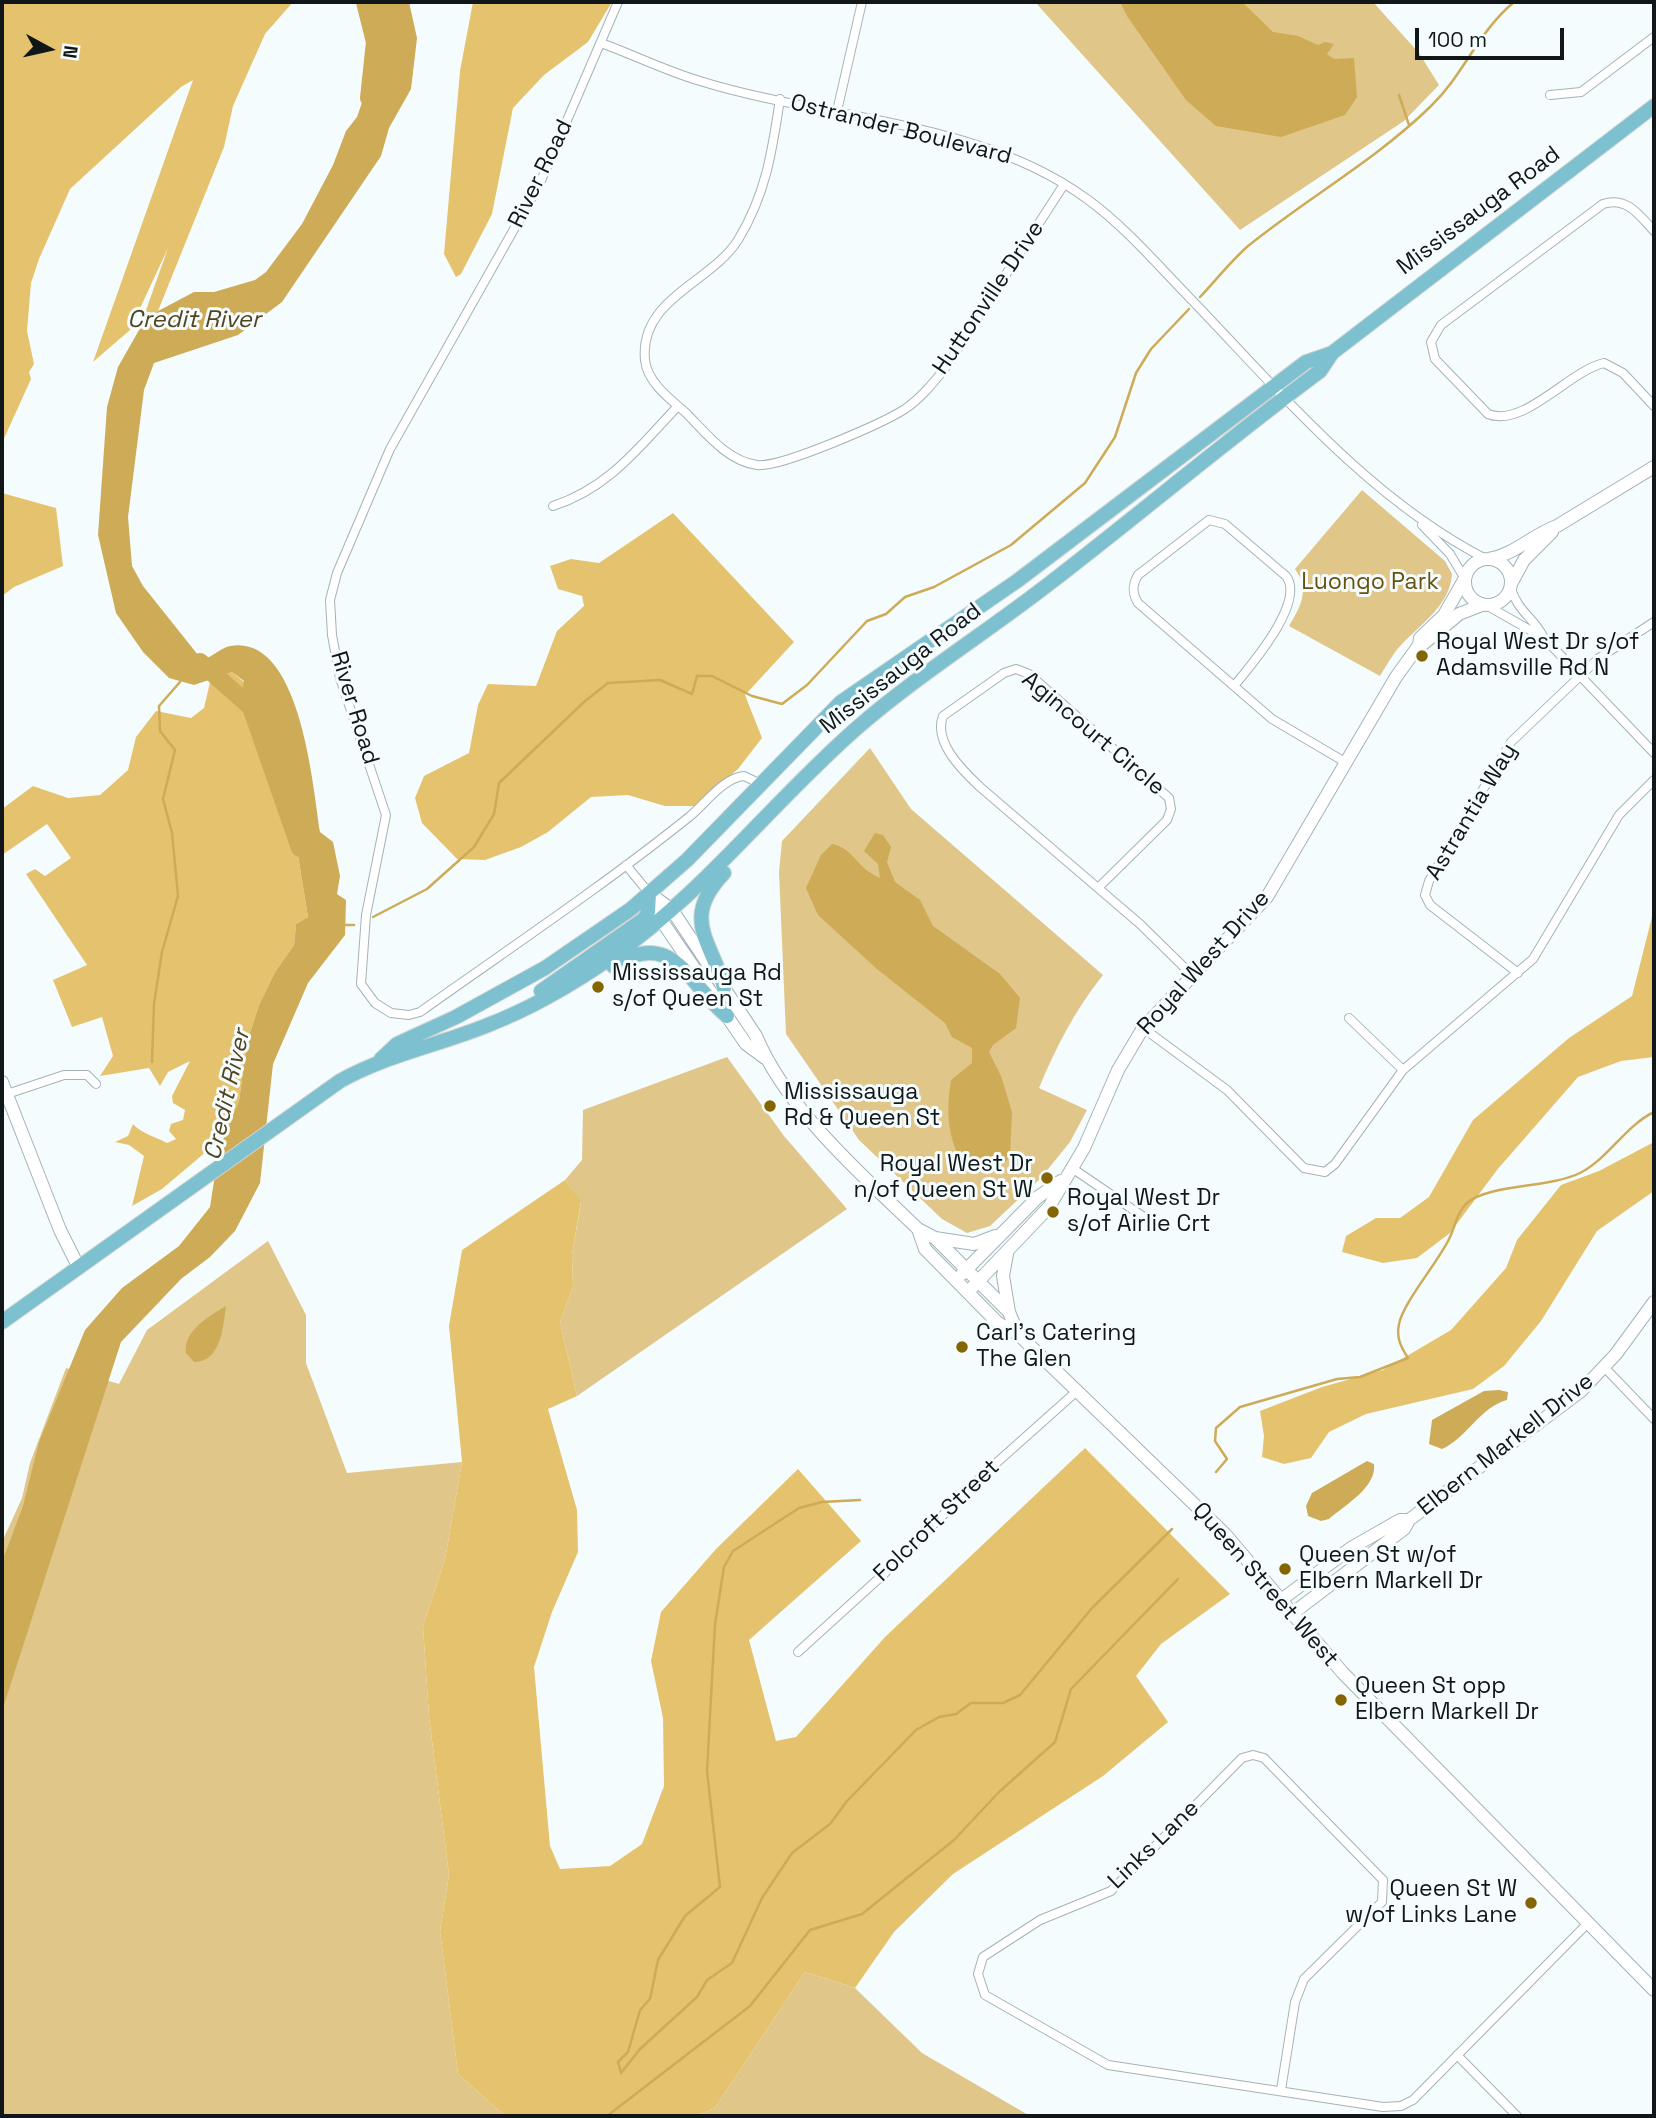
<!DOCTYPE html>
<html>
<head>
<meta charset="utf-8">
<style>
	body { margin:0 }
	#map { position:relative; width:1656px; height:2118px; overflow:hidden; background:#f5fcfe; font-family:"Space Grotesk",sans-serif }
	canvas { display:block }
	.frame { position:absolute; inset:0; border:4px solid #111718; pointer-events:none }
	.north { position:absolute; left:14px; top:14px; width:70px; height:70px; -webkit-text-stroke:5px #f5fcfe; paint-order:stroke; rotate:98deg; font-size:19px; font-weight:700; line-height:28px; text-align:center; color:#111718 }
	.north::after { content:''; display:block; margin:auto; width:24px; height:32px; background:#111718; clip-path:polygon(50% 0,100% 100%,50% 72%,0 100%) }
	.scale { position:absolute; left:1415px; top:28px; width:149px; height:32px; box-sizing:border-box; border:4px solid #111718; border-top:0; padding-left:9px; font-size:21px; line-height:24px; white-space:nowrap; color:#111718; -webkit-text-stroke:5px #f5fcfe; paint-order:stroke }
</style>
</head>
<body>
<div id="map">
<canvas width="1656" height="2118"></canvas>
<div class="frame"></div>
<div class="north">N</div>
<div class="scale">100 m</div>
</div>
<script>
const g = document.querySelector('canvas').getContext('2d');
g.lineJoin = 'round';
function fill(path, color) {
  g.fillStyle = color;
  g.fill(path, 'evenodd');
}
function strokePath(path, color, width, dash) {
  g.strokeStyle = color;
  g.lineWidth = width;
  g.lineCap = dash ? 'butt' : 'round';
  g.setLineDash(dash || []);
  g.stroke(path);
}
function write(font, color, halo, rows, align = 'center') {
  g.font = font + ' "Space Grotesk",sans-serif';
  g.lineWidth = 6;
  g.setLineDash([]);
  g.textBaseline = 'middle';
  g.strokeStyle = halo;
  g.fillStyle = color;
  for (const [text, x, y, turn = 0] of rows) {
    g.save();
    g.translate(x, y);
    g.rotate((+turn || 0) * Math.PI / 180);
    g.textAlign = isNaN(turn) ? turn : align;
    if (halo) g.strokeText(text, 0, 0);
    g.fillText(text, 0, 0);
    g.restore();
  }
}
fill(new Path2D(`
	M1035,2H1373L1419,53L1439,85L1404,121L1240,230Z
	M1362,490L1445,561L1452,574C1450,605 1422,623 1402,644C1393,653 1387,665 1380,676L1289,626C1301,606 1310,590 1295,569Z
	M870,748L911,809L1103,975C1075,1010 1056,1047 1039,1088L1087,1110L1070,1142L1040,1179L990,1226L967,1233L942,1219L859,1140L786,1034L779,872L782,841Z
	M727,1057L784,1136L847,1209L577,1396L560,1322L573,1287L572,1255L581,1202L565,1180L582,1160L583,1110Z
	M268,1241L306,1315V1363L347,1473L462,1462L445,1559L423,1626L429,1717L449,1875L440,1931L458,2074L505,2116H2V1542L22,1498L30,1463L66,1368L119,1384L147,1330Z
	M805,1972L855,1988L922,2053L1030,2116H696L715,2108Z`), '#e0c689');
fill(new Path2D(`
	M2,2H293L265,34L233,106L224,147L158,311L139,330L168,248L130,330L93,362L193,80L181,87L70,189L39,259L31,283L27,331L34,364L29,372L31,379L2,443Z
	M473,2H612L588,42L544,75L513,108L492,214L461,274L456,277L444,254L460,71Z
	M2,493L56,508L63,566L14,587L2,596Z
	M673,513L794,642L745,695L762,738L738,769L695,806H665L628,795L591,797L548,832L521,847L485,860L457,859L422,823L415,798L424,776L469,753L478,705L488,684L536,686L557,631L584,606L582,596L558,589L550,566L571,559L599,563Z
	M232,672L244,682L243,690L255,717L267,771L289,800L308,917L296,924L294,945L275,972L259,1005L247,1042L239,1101L226,1135L162,1189L132,1206L144,1156L129,1145L115,1142L128,1136L133,1124C141,1133 156,1137 167,1143L176,1139L169,1131L171,1124L183,1120L185,1110L173,1103L172,1096L190,1061L168,1072L160,1086L149,1068L100,1076L113,1056L102,1017L72,1027L53,980L87,965L26,874L35,869L45,876L71,858L47,824L2,855V809L33,786L68,798L100,795L128,770L136,737L156,711L191,718L204,708L211,678Z
	M1654,909V1057L1621,1061L1578,1077L1497,1170L1450,1233L1417,1258L1383,1263L1342,1252L1346,1236L1376,1218H1400L1429,1197L1473,1120L1569,1038L1632,996Z
	M1654,1142V1191L1597,1231L1541,1321L1504,1366L1473,1389L1366,1414L1329,1432L1311,1458L1284,1464L1262,1457L1264,1436L1260,1411L1322,1387L1383,1370L1451,1330L1506,1268L1517,1240L1561,1185L1599,1171Z
	M565,1180L581,1201L572,1255L573,1287L560,1322L577,1396L548,1409L577,1510L578,1552L552,1612L534,1667L550,1846L560,1869L610,1866L642,1844L664,1786L663,1718L651,1661L661,1612L716,1549L798,1469L861,1541L749,1640L776,1741L796,1737L885,1637L1085,1448L1230,1594L1161,1644L1136,1676L1168,1722L1103,1776L953,1874L894,1932L855,1988L805,1972L715,2108L696,2116H505L458,2074L440,1931L449,1875L429,1717L423,1626L445,1559L462,1462L449,1326L462,1250Z`), '#e5c36e');
fill(new Path2D(`
	M371,2H409L417,38L411,89L389,128L381,156L282,302L238,335L154,363L144,390L128,517L132,566L143,586L198,655L207,658C214,655 223,647 230,646C301,633 313,788 320,832L333,842L340,876L337,894L346,900L345,935L308,983L273,1064L260,1183L235,1231L210,1257L181,1279L121,1342L2,1711V1562L23,1506L39,1442L85,1330L122,1288L179,1246L210,1207L219,1149L239,1101L247,1042L259,1005L275,972L294,945L296,924L308,917L289,800L267,771L255,717L242,690L244,681L232,672L194,685L169,678L143,652L116,613L98,535L107,407L118,367L139,330L158,311L194,292H214L255,280L266,272L302,224L333,165L346,131L357,117L377,59Z
	M1120,2H1242L1273,32L1298,36L1318,45L1325,42L1334,44L1327,54L1334,59L1354,58L1357,97L1345,115L1281,137L1216,126L1186,100L1127,16Z
	M875,833L883,835L891,847L887,862L895,882L920,900L933,926L1000,974L1020,998L1016,1028L993,1045L989,1052L1001,1076L1012,1112L1010,1156C997,1175 983,1172 964,1166C947,1137 946,1112 951,1080L972,1063V1048L952,1037L945,1023L877,969L818,915L806,888L821,855L832,844C855,849 856,868 880,878L878,864L864,851Z
	M226,1306C223,1327 221,1362 194,1362L186,1353C183,1331 209,1316 226,1306Z
	M1499,1390L1508,1392L1507,1400C1480,1407 1467,1438 1442,1449L1429,1444L1432,1420L1484,1391Z
	M1367,1461L1374,1464C1377,1487 1345,1505 1329,1519L1321,1521L1308,1516L1306,1506L1312,1493Z`), '#cdab57');
strokePath(new Path2D(`
	M1399,95L1409,125
	M1200,297C1216,280 1231,261 1248,246C1307,198 1376,160 1431,106C1465,73 1477,33 1514,2
	M373,917L427,889L474,847L494,814L499,783L584,702L608,683L660,680L692,694L697,676H712L752,696L782,704L807,685L867,621L886,614L905,597L934,587L1011,545L1085,483L1115,437L1136,373L1151,349L1189,309
	M344,925H354
	M152,1062L154,1004L162,952L178,896L172,833L163,799L175,750L160,731L159,706L180,682
	M1216,1472L1227,1459L1215,1441L1216,1428L1240,1407L1337,1379L1360,1377L1408,1358C1401,1347 1396,1338 1399,1324C1403,1303 1437,1263 1448,1241C1455,1229 1456,1213 1467,1203C1488,1184 1550,1188 1580,1173C1609,1158 1625,1126 1654,1112
	M621,2073L640,2049L697,1997L707,1980L732,1963L762,1898L792,1853L830,1824L847,1801L916,1730L939,1717L956,1714L971,1703H1003L1020,1695L1092,1608L1172,1529
	M621,2073L618,2062L628,2052L640,2010L650,1999L658,1960L685,1916L720,1887L707,1771L715,1624L724,1567L733,1551L799,1508L822,1502L860,1500
	M607,2116L750,2006L810,1930L862,1914L954,1840L999,1792L1055,1742L1071,1689L1178,1579`), '#cdab57', 2.5);
strokePath(new Path2D(`
	M365,2L375,42L369,98
	M200,662L251,707L300,848`), '#cdab57', 18);
const street = new Path2D(`
	M618,2L540,183L390,449L337,573L330,600L332,635L340,678L386,815L366,915L361,984L375,1003L391,1013L409,1015L420,1012C510,948 603,886 689,817C705,804 723,778 744,776L761,784
	M601,43C634,55 666,71 700,81C825,120 978,119 1087,199C1123,225 1155,262 1186,294C1278,389 1367,498 1486,559
	M1550,95L1581,92L1654,37
	M780,99C772,152 766,194 738,240C711,283 639,299 645,360C647,382 670,399 686,413C706,433 727,461 757,465C781,468 883,423 905,409C921,398 934,382 946,367L1063,186
	M837,111L862,2
	M1654,231C1640,216 1627,196 1603,204L1441,325L1431,342L1435,359L1488,414C1524,428 1569,371 1604,363L1623,373L1654,406
	M553,506C609,488 639,447 678,406
	M1422,525L1450,554L1465,579
	M1510,586C1518,613 1533,616 1544,638
	M1486,605L1544,638L1654,753
	M1234,686C1251,665 1306,602 1286,576L1225,524L1209,520L1138,575C1132,585 1132,593 1138,603L1272,719L1345,762
	M626,865L649,893
	M1098,888L1167,820L1171,809L1169,798L1029,674L1016,669L1004,673L943,716C933,742 962,770 980,787L1140,924L1192,975
	M1518,973L1430,905L1425,895L1429,881L1511,742L1599,658L1654,622
	M1349,1018L1403,1070
	M1143,1028L1227,1090L1304,1168L1325,1172L1335,1164L1403,1070L1533,959L1619,815L1654,780
	M7,1094L64,1075H87L96,1084
	M1072,1168L1157,1226
	M1605,1368L1654,1419
	M798,1652L886,1572L984,1474L1077,1391
	M1457,2055L1517,2116
	M1281,2090L1295,2002L1304,1979L1382,1902L1383,1880L1264,1758L1253,1755L1242,1758L1111,1891L1040,1920L983,1957L978,1974L985,1995L1108,2065L1383,2107L1401,2106L1413,2100L1588,1923`);
const secondary = new Path2D(`
	M1465 582a23 23 0 1 1 46 0a23 23 0 1 1-46 0Z
	M1489,559C1516,554 1532,535 1557,526L1654,467
	M1511,584L1524,560L1552,532
	M1423,644L1459,614L1482,605
	M649,893L672,910L756,1036C787,1110 861,1174 918,1229L935,1238L1009,1312L1018,1334
	M650,894L661,920L712,994
	M722,1009L746,1044L765,1058
	M2,1082L60,1230L78,1266
	M918,1229L925,1249L998,1323L1018,1334L1225,1534L1342,1672L1654,1990
	M935,1238L974,1244L995,1236
	M1007,1254L1003,1276L1009,1312
	M962,1274L1038,1197L1061,1181
	M968,1292L1049,1207L1084,1148L1118,1070L1143,1028L1267,897L1396,677L1419,645L1420,638L1444,615L1464,580
	M1281,1600L1351,1548L1400,1520H1409
	M1293,1613L1404,1529L1409,1520L1581,1391L1616,1354L1654,1302`);
const primary = new Path2D(`
	M613,966C673,927 688,984 727,1016
	M724,988C713,942 679,920 724,873
	M541,991L644,919L648,912L649,893
	M381,1059L397,1044L456,1017L545,968L631,909L687,860L841,702L1017,581L1306,362L1332,353L1654,106
	M2,1322L340,1081C386,1055 439,1045 488,1025C532,1008 573,984 612,957C705,892 773,801 858,727C918,675 987,632 1050,583C1141,513 1228,439 1320,371L1332,353`);
strokePath(street, '#a3b3b8', 10);
strokePath(secondary, '#a3b3b8', 14);
strokePath(primary, '#d4d5d5', 16);
strokePath(street, '#fff', 8);
strokePath(secondary, '#fff', 12);
strokePath(primary, '#7dc0cf', 14);
for (const [x, y, r, color] of [
	[1422,656,7,"#846500"],
	[598,987,7,"#846500"],
	[770,1106,7,"#846500"],
	[1047,1178,7,"#846500"],
	[1053,1212,7,"#846500"],
	[962,1347,7,"#846500"],
	[1285,1569,7,"#846500"],
	[1341,1700,7,"#846500"],
	[1531,1903,7,"#846500"]
]) {
  const dot = new Path2D();
  dot.arc(x, y, r, 0, 2 * Math.PI);
  g.fillStyle = color;
  g.fill(dot);
  strokePath(dot, '#f5fcfe', 2.5);
}
write('23px', '#111718', '#f5fcfe', [
	["Ostrander Boulevard",901,130,14],
	["River Road",541,174,-64],
	["Mississauga Road",1479,211,-37],
	["Huttonville Drive",989,298,-56],
	["Mississauga Road",901,669,-38],
	["River Road",354,708,73],
	["Agincourt Circle",1093,734,40],
	["Astrantia Way",1472,812,-59],
	["Royal West Drive",1204,963,-48],
	["Elbern Markell Drive",1506,1445,-38],
	["Folcroft Street",937,1521,-44],
	["Queen Street West",1265,1585,49],
	["Links Lane",1154,1845,-44]
]);
write('23px', '#68510f', '#f5fcfe', [
	["Luongo Park",1370,583]
]);
write('23px', '#111718', '#f5fcfe', [
	["Royal West Dr s/of",1436,643],
	["Adamsville Rd N",1436,669],
	["Mississauga Rd",612,974],
	["s/of Queen St",612,1000],
	["Mississauga",784,1093],
	["Rd & Queen St",784,1119],
	["Royal West Dr",1033,1165,"right"],
	["n/of Queen St W",1033,1191,"right"],
	["Royal West Dr",1067,1199],
	["s/of Airlie Crt",1067,1225],
	["Carl's Catering",976,1334],
	["The Glen",976,1360],
	["Queen St w/of",1299,1556],
	["Elbern Markell Dr",1299,1582],
	["Queen St opp",1355,1687],
	["Elbern Markell Dr",1355,1713],
	["Queen St W",1517,1890,"right"],
	["w/of Links Lane",1517,1916,"right"]
], 'left');
write('italic 24px', '#534420', '#f5fcfe', [
	["Credit River",194,320],
	["Credit River",228,1095,-77]
]);
</script>
</body>
</html>
